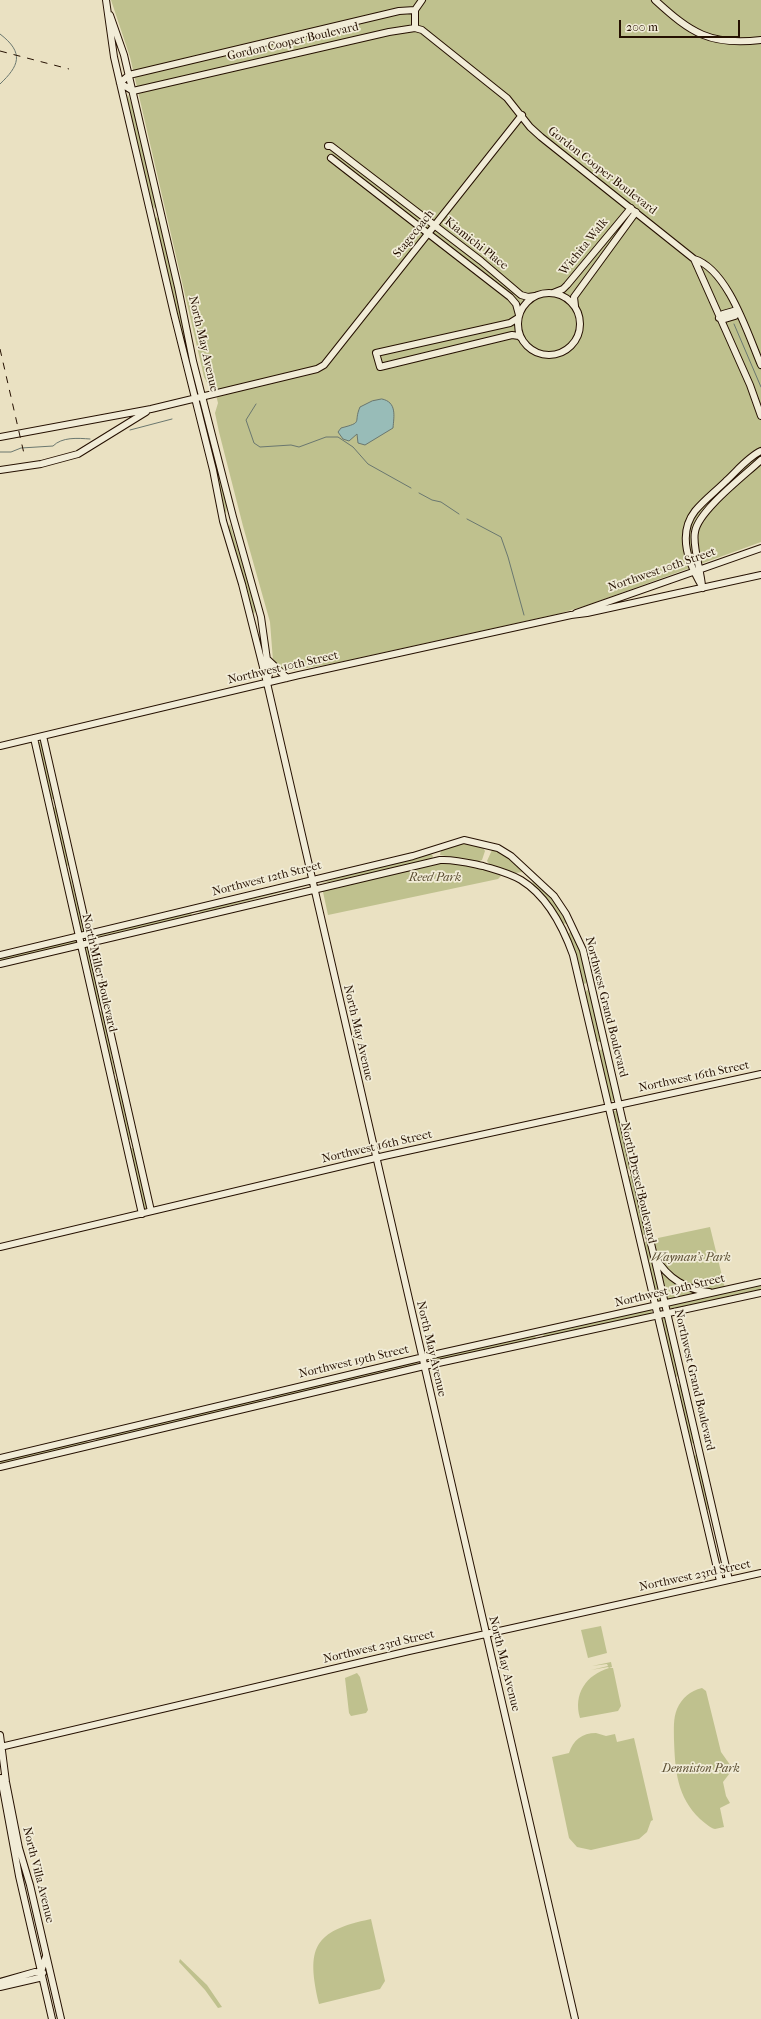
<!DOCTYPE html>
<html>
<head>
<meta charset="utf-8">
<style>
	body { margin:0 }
	#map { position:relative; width:761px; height:2019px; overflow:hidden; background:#eae1c2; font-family:"IM FELL French Canon",serif }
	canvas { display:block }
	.scale { position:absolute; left:619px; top:20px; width:121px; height:18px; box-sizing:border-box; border:2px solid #251001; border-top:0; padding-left:5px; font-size:12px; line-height:14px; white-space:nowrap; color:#251001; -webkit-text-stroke:3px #f1ecd7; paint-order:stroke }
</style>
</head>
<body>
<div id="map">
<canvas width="761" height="2019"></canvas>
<div class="scale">200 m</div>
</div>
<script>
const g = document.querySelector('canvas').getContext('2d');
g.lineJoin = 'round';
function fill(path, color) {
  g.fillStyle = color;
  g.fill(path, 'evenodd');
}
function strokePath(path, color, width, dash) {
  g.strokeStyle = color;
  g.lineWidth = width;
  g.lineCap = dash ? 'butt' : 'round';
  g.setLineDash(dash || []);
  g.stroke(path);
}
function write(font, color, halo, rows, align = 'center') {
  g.font = font + ' "IM FELL French Canon",serif';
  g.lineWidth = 3.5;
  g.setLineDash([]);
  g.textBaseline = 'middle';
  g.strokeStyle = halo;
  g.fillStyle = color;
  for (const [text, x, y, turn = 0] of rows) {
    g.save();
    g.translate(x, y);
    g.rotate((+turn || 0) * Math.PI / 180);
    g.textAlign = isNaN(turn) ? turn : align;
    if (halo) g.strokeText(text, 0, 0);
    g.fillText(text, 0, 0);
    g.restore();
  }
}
fill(new Path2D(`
	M111,0H761V542L588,605L558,614L331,664L287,671L281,669L273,661L270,622L243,526L219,432L215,413L218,403L214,387L209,386L204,377L130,57Z
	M128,94L140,129L157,205L155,209L151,203L127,99Z
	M156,217L160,220L178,296L190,361L184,343L155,222Z
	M201,412L216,458L227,506L226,513L224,512L217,476Z
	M230,524L256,608L254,614L252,610L228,528Z
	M39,742H42L55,798L53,799H51L38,744Z
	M55,807L57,808L70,864L68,866L66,865L53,809Z
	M463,843L482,846L485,851L482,860L477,862L440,855L441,850Z
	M492,850C502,848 517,864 523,872L515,873L490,865L487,861Z
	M431,854L433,856L432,859L344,880L321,883L370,868Z
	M442,862H456L499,873L501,876L498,879L328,915L323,892L324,890Z
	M70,876L85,930L83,932H81L69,878Z
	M532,879L553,899L567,924L562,923L533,885Z
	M303,885L305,886L201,913L198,911Z
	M190,912L192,914L190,916L92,938L93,935Z
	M571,931L579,946L588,981L585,984L582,982L578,961L568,934Z
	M74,940L77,941L76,943L0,961V957Z
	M87,946L89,947L101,1004L99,1006H97L84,948Z
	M587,990L590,991L602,1039L600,1042L596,1041L585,993Z
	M101,1011L104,1014L115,1074H113L99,1013Z
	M603,1049L615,1100L614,1101L610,1100L599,1052L600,1050Z
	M117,1079L119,1080L132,1139L130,1140L128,1139L114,1081Z
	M614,1111H617L631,1167L629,1169L626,1168L613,1114Z
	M131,1148H134L148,1208L144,1209L130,1149Z
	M629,1176H633L646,1233L644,1235L641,1234L628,1178Z
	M710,1227L725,1288C693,1293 661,1277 654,1244L658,1238Z
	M645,1242H648L661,1299L660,1301H657L644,1243Z
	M660,1268L699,1293L668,1299L666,1296Z
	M761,1284V1291L673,1310L669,1307L670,1304Z
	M650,1309L652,1311L651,1314L545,1337L543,1335L544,1333Z
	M663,1318L666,1319L679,1374L677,1377L675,1376L662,1320Z
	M535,1335L536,1339L430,1362L428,1359Z
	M417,1361L418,1365L273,1399L272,1398L273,1395Z
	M679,1384L681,1385L694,1441L692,1444L690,1441L677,1386Z
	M262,1398L264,1402L96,1441V1437Z
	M87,1440L88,1444L0,1466V1460Z
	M695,1455L698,1456L710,1508L708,1510H706L694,1457Z
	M601,1626L607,1653L588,1658L581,1630Z
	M611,1662L612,1667L609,1668H613L621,1706L618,1711L580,1718C573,1694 586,1675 609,1668L608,1667L591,1670L608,1666L607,1664L592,1666Z
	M357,1673L360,1677L368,1710L366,1713L351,1716L349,1713L345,1678Z
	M702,1688L706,1691L721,1752L733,1769L723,1782L726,1796L730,1803L720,1808L724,1827L715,1829C710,1828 704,1822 700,1819C677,1797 675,1770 674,1740C674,1729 673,1719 677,1709C682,1698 690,1691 702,1688Z
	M596,1733L606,1736L615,1734L617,1742L634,1738L653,1820L651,1821L647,1832L639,1839L591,1850L577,1847L569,1838L552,1757L569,1753C573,1740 582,1733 596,1733Z
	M371,1919L385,1981L380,1989L319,2004C306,1948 313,1931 371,1919Z
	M180,1959L207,1985L222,2007L218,2008L205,1990L179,1962Z`), '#bfc18e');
const water = new Path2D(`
	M382,399C397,402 394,416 393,428L365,445L358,443L357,434L349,441L343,439L338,432L341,428C364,422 353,423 360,407L372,401Z`);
fill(water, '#98bcb8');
strokePath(water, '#6a776f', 1);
strokePath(new Path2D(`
	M0,34C25,53 19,66 0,84
	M734,324L761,387
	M256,404L246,420L254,443L260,447L291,445L299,447L326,437H338L353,447L368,464L411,488
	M130,430L172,419
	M0,452H11L21,448L53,446C62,437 77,438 90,439
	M419,493L432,500L441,502L459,514
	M467,519L501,537L508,557L524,615`), '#6a776f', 1);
const secondary = new Path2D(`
	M106,0L114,57L120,83L174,314L213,470L223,521L242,584L267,683L575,2019
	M655,0C691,33 710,46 761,40
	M110,15L124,55L178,287L193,361L233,517L261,617L269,674L267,683
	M415,28V10L422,0
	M120,83L133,91L389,32L415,28L422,30L507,98L530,127L541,137L694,259C728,269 748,335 761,365
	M120,83L129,75L361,20L399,11L415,10
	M328,146H331L481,261L521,295L528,297L535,296
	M331,158L510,297L516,304L519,315
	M694,259L750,385L761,416
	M553,293L563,289L567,285L631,208
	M518 324a31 31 0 1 1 62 0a31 31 0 1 1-62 0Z
	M575,306L574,297L636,212
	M518,318L510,323L376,353L380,367L512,335L519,336L522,339
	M719,318L725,319L735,316L737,310
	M719,318L723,314L737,310
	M0,437L151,409L317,369L324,365L522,115
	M0,470L41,464L78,454L146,412
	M702,586C701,571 692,545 695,532C698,511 745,475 761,460
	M703,588C689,565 677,534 695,511C704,500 716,491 726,481C737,471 748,457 761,451
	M576,613L761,548
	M267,659L287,678
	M43,736L151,1211
	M34,738L142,1214
	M0,746L299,675L571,615L587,613L761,575
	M0,955L413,856L464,840L498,848L511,856L554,896L566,914L583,950L729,1580
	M0,964L440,860C455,859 469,863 483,866C496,870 509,873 521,880C547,896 563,927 573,955L720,1581
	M0,1247L384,1156L761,1074
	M656,1258C667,1278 687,1290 709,1292
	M0,1458L428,1356L761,1282
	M0,1467L420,1367L761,1293
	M0,1735L6,1782L19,1848L30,1885L61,2019
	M0,1747L409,1651L761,1573
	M1,1778L19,1876L52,2019
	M0,1982L35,1972L43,1973
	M0,1987L39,1978L46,1956`);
strokePath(secondary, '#251001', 8);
strokePath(secondary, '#f1ecd7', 6);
strokePath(new Path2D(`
	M0,51L69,69
	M0,349L25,458`), '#251001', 1, [7, 7]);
write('12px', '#251001', '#f1ecd7', [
	["Gordon Cooper Boulevard",293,42,-13],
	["Gordon Cooper Boulevard",602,171,38],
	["Stagecoach",414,234,-51],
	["Kiamichi Place",476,244,38],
	["Wichita Walk",584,247,-51],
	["North May Avenue",203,344,77],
	["Northwest 10th Street",662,570,-19],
	["Northwest 10th Street",283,668,-13],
	["Northwest 12th Street",267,879,-14],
	["North Miller Boulevard",99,973,77],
	["Northwest Grand Boulevard",606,1007,76],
	["North May Avenue",358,1033,77],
	["Northwest 16th Street",694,1077,-12],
	["Northwest 16th Street",377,1147,-13],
	["North Drexel Boulevard",638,1183,77],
	["Northwest 19th Street",670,1291,-13],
	["North May Avenue",431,1349,77],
	["Northwest 19th Street",354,1362,-13],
	["Northwest Grand Boulevard",694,1380,77],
	["Northwest 23rd Street",695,1576,-12],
	["Northwest 23rd Street",379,1647,-13],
	["North May Avenue",504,1664,76],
	["North Villa Avenue",38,1875,76]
]);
write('italic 12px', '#5b4e32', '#f1ecd7', [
	["Reed Park",435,878],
	["Wayman's Park",691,1258],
	["Denniston Park",701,1769]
]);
</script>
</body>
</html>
